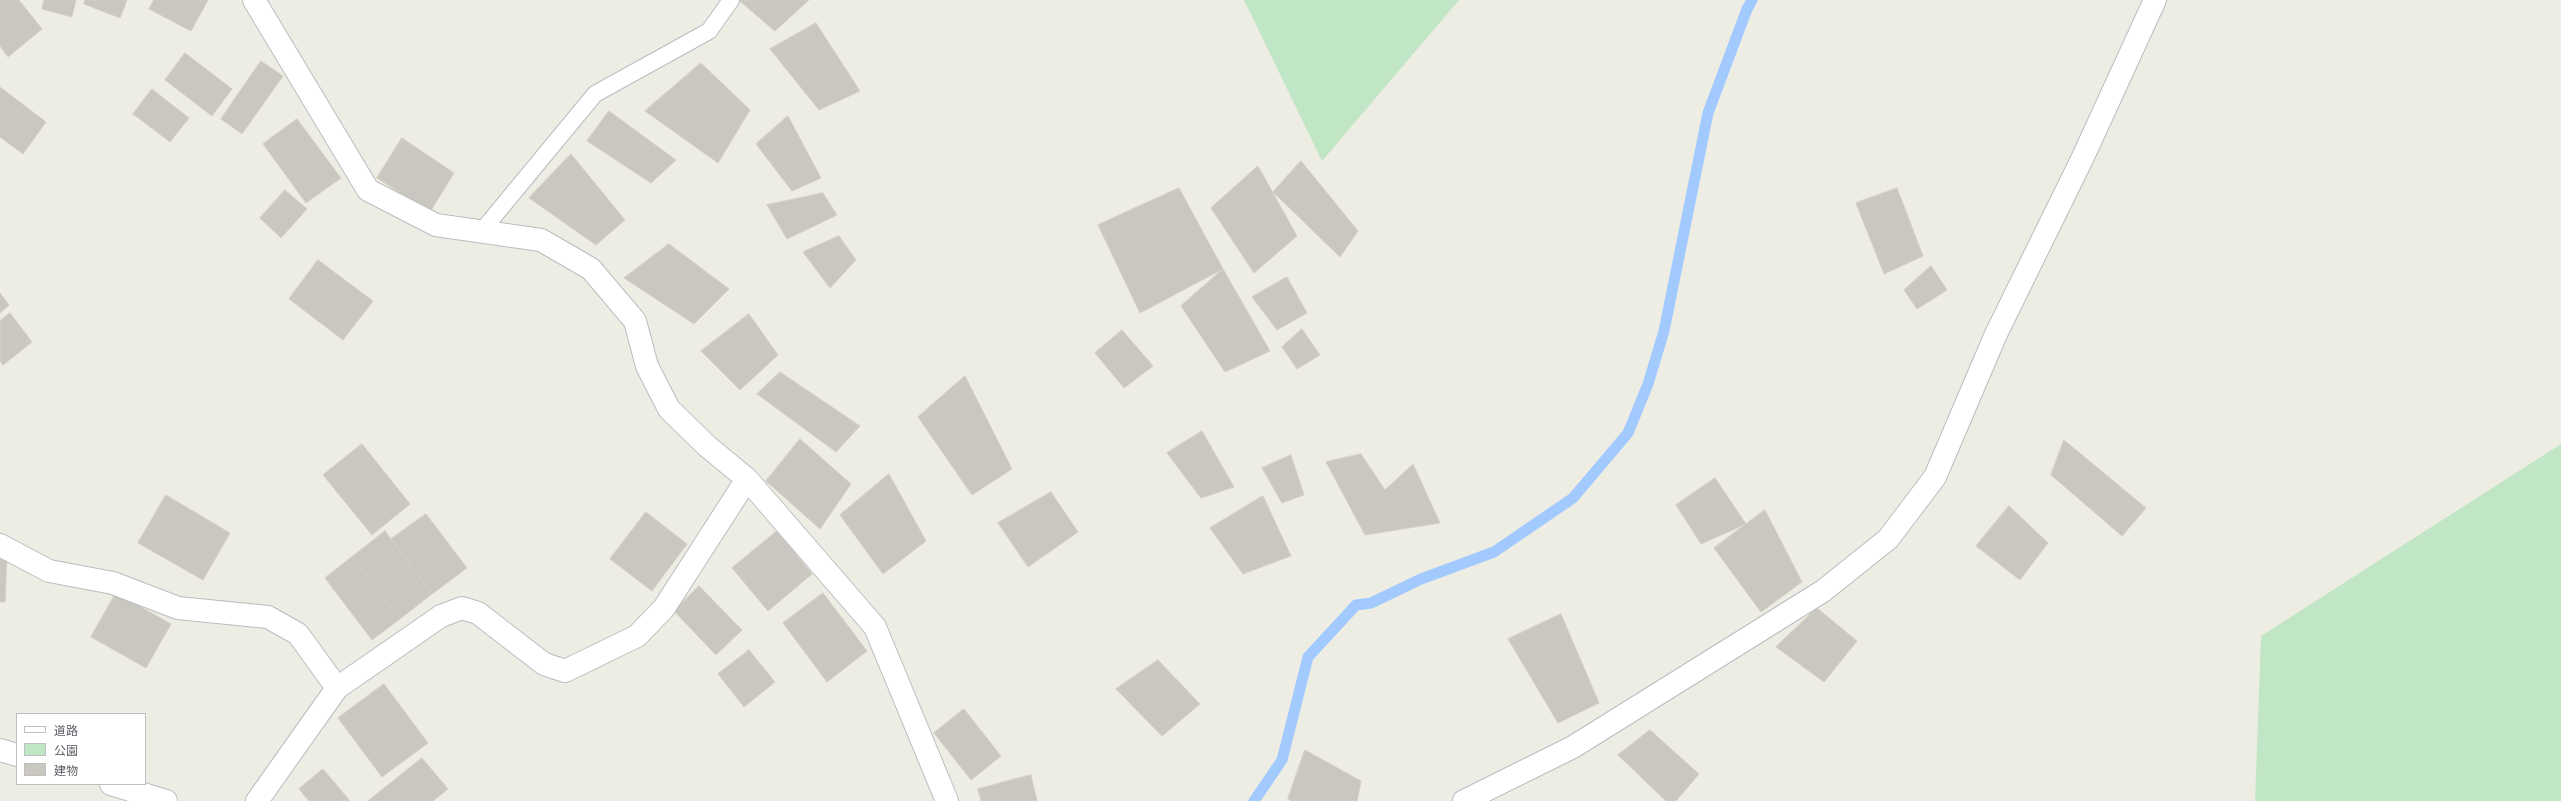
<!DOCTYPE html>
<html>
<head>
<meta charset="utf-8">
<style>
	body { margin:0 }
	#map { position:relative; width:2561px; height:801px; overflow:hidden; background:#eeede3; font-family:Cabin,"Noto Sans JP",sans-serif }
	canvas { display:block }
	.legend { position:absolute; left:16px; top:713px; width:130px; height:72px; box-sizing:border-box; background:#fff; border:1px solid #bdbfc1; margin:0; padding:5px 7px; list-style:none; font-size:12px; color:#5b5e64 }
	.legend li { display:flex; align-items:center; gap:8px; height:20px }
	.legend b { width:20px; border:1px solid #bdbfc1 }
</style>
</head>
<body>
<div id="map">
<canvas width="2561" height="801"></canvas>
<ul class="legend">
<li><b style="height:5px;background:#fff"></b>道路</li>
<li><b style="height:11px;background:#c0e6c5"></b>公園</li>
<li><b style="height:11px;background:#c9c7c0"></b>建物</li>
</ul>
</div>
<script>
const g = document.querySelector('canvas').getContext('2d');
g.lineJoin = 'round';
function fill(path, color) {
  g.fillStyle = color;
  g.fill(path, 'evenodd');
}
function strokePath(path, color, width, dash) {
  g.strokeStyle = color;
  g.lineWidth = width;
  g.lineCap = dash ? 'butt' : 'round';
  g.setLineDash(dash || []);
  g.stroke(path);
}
fill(new Path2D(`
	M1244,0H1459L1322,161Z
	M2561,444V801H2255L2261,636Z`), '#c0e6c5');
strokePath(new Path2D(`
	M1254,801L1282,760L1308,657L1356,605L1371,603L1421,579L1494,552L1573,498L1628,433L1648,384L1664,331L1708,113L1747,9L1752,0`), '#a3caff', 11);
const building = new Path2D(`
	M0,0H19L42,29L8,57L0,46Z
	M44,0H76L72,17L42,9Z
	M85,0H127L120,18L84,4Z
	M154,0H208L191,31L149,9Z
	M739,0H809L775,31Z
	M816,23L860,91L819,110L770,49Z
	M185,53L232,89L212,116L165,80Z
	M261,61L283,76L242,134L221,119Z
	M701,63L750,110L718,163L645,111Z
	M0,87L46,122L23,154L0,137Z
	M152,89L189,118L170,142L133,114Z
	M609,111L676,160L651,183L587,141Z
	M788,116L821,178L792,191L756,144Z
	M297,119L341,178L306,203L263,144Z
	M402,138L454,173L430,212L377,178Z
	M571,154L625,220L596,245L529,198Z
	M1301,161L1358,231L1340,257L1273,192Z
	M1258,166L1297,236L1254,273L1211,208Z
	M1179,188L1223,269L1140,313L1098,225Z
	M1897,188L1923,256L1884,274L1856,203Z
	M285,190L307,209L281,238L260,218Z
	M823,193L837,215L787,239L767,205Z
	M839,236L856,260L830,288L803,252Z
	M669,244L729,289L694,324L624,278Z
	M318,260L373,301L343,340L289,299Z
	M1931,266L1947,290L1917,309L1904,290Z
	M1223,269L1270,351L1225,372L1181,306Z
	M1287,277L1307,313L1277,330L1252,297Z
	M0,293L9,305L0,313Z
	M10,313L32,342L3,365L0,361V321Z
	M749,314L778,355L740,390L701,351Z
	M1302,329L1320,355L1297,369L1282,347Z
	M1122,330L1153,366L1124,388L1095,353Z
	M780,372L860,426L836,452L757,394Z
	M965,376L1012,469L972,495L918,417Z
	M1202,431L1234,487L1201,498L1167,453Z
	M800,439L851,484L820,529L766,481Z
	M2064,440L2146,508L2122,536L2051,475Z
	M362,444L410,504L372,535L323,475Z
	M1361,454L1385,490L1413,464L1440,523L1365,535L1326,462Z
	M1291,455L1304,495L1282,503L1262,468Z
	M889,474L926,541L883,574L840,515Z
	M1715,478L1746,524L1701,544L1676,505Z
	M1051,492L1078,532L1028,567L998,523Z
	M166,495L230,533L203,580L138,543Z
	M1263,496L1291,556L1243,574L1210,528Z
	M2009,506L2048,543L2020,580L1976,546Z
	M1765,510L1802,582L1761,612L1714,548Z
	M646,512L687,544L652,591L610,559Z
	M426,514L467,568L432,594L391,539Z
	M385,531L432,594L400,619L352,557Z
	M777,531L812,574L768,611L732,568Z
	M352,557L400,619L372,640L325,578Z
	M0,558H7L5,602H0Z
	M699,586L742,630L716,655L674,611Z
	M116,593L171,624L146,668L91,637Z
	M823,593L867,651L827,682L783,623Z
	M1817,608L1857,641L1824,682L1776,647Z
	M1561,614L1599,703L1558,723L1508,639Z
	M749,650L775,682L744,707L718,674Z
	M1158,660L1200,704L1162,736L1116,689Z
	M384,684L428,743L382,777L338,718Z
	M964,709L1001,756L971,780L934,733Z
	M1650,730L1699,774L1676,801H1666L1618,755Z
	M1305,750L1361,781L1357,801H1291L1288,799Z
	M422,758L448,789L433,801H368Z
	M323,769L350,801H309L299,789Z
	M1031,775L1037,801H981L978,789Z`);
fill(building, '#c9c7c0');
strokePath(building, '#d3d0c2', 1);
const lane = new Path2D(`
	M481,232L595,94L709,31L731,0`);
const street = new Path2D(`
	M254,0L368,190L436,225L541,240L591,269L635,321L647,366L669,409L707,446L747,479L875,627L947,801
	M0,545L49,571L113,583L178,608L268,617L298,634L337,688
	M0,750L17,755
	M111,784L166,801
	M257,801L337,688L441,616L462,608L478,613L544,664L565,671L637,636L664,608L747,479
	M1464,801L1573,747L1823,591L1888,539L1935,477L1996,334L2083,157L2155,0`);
strokePath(lane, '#bbbcc2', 18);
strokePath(street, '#bbbcc2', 24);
strokePath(lane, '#fff', 16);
strokePath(street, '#fff', 22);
</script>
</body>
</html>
